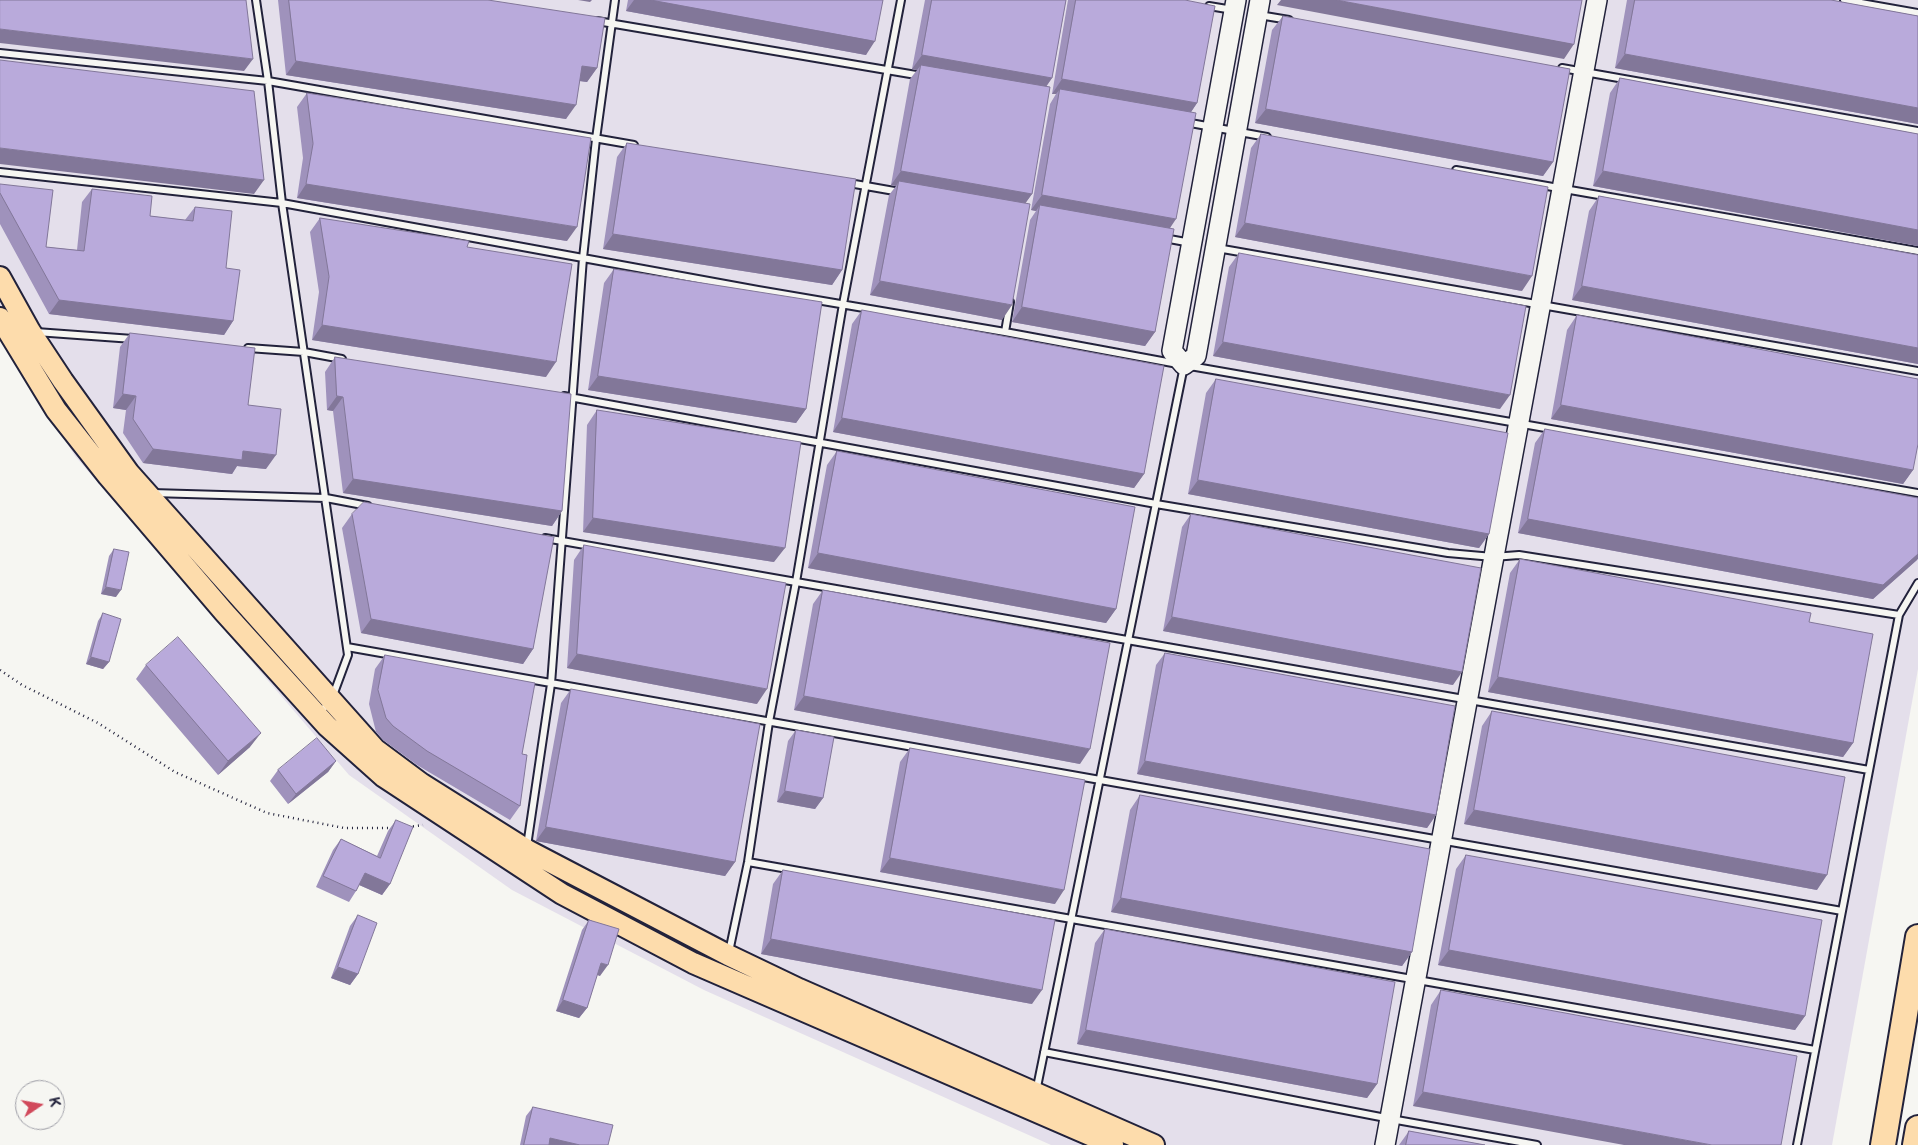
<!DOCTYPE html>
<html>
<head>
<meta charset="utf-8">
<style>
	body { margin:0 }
	#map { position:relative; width:1918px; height:1145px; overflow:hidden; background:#f6f6f2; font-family:"Balsamiq Sans",sans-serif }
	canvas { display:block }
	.north { position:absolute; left:15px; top:1080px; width:50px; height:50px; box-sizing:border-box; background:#f6f6f2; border:1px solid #a1a1a9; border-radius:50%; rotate:78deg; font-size:14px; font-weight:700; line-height:20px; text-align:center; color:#22223b }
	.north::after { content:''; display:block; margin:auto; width:18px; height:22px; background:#d1495b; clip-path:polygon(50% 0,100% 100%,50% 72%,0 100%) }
</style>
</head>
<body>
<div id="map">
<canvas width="1918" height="1145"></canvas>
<div class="north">K</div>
</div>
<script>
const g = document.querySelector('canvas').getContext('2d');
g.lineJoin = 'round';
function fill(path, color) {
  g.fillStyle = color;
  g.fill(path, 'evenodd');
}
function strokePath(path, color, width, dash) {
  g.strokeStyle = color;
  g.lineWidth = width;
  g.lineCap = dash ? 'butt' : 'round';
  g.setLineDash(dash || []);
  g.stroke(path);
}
fill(new Path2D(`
	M0,0H1918V669L1832,1145H1051L704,990L512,890L349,775L75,456L0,338Z`), '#e4dfeb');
const lane = new Path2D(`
	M256,0L268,81L282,203L348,655L331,701L318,714
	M1844,0L1918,13
	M1209,6L1233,10
	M1259,15L1289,20
	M597,21L922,76
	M0,53L268,81L634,145
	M1562,68L1918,131
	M1185,122L1267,137
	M1456,170L1918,251
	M0,172L282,203L758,290L1005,332L1178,364
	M849,183L900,192
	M1164,238L1191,243
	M1217,248L1918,371
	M36,332L133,339
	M1005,332L1010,302
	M248,348L304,352L342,359
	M1190,366L1918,493
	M564,396L1156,504L1448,553L1493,557L1519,555L1899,615
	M152,493L326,498L368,506
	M545,538L1869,770
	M347,647L1842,911
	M527,846L551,684L583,258L596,139L615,0
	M748,862L1815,1050
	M729,952L748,862L769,722L796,582L843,304L901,0
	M1044,1052L1391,1119L1537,1145
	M1036,1092L1184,366
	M1797,1145L1899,615L1918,583`);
const secondary = new Path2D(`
	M1236,0L1172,351L1184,365L1196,356L1260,0
	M1385,1145L1597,0`);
const primary = new Path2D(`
	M0,277L30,331L63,381L129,473L375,749L422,784L527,850L728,955L799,989L1154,1145
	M0,318L56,410L108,476L224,612L327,726L384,777L562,894L693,963L1113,1145`);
const highway = new Path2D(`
	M1883,1145L1918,937
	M1915,1145L1918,1128`);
strokePath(lane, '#22223b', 10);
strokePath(secondary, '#22223b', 22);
strokePath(primary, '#22223b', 24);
strokePath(highway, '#22223b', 28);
strokePath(new Path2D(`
	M0,670L22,685L98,723L175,772L267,813L344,828H393
	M408,827L423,825`), '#22223b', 2.5, [1, 4]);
strokePath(lane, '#f6f6f2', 6);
strokePath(secondary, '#f6f6f2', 19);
strokePath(primary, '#fddcac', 20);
strokePath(highway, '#fddcac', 24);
fill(new Path2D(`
	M278,0H488L597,68L587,82L580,81L566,119L286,75Z
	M628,0H883L866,55L626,11Z
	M925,0H1066L1052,78L1046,87L1032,194L1025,203L1002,320L870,295L889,195L896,186L891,185L910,79L917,70L912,69Z
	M1068,0H1185L1197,103L1191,112L1170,228L1155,332L1145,346L1012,322L1030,220L1036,211L1031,210L1050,104L1056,94H1052Z
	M1627,0H1831L1918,16V124L1615,68Z
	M1283,16L1553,162L1543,176L1255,123L1272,30Z
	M1620,78L1918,134V246L1593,186L1610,93Z
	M307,93L567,241L297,198L303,158L297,107Z
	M1261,134L1522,291L1235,237L1251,148Z
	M627,143L842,270L832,285L603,249L617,157Z
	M0,184L46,247L77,250L82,202L92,189L150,216L185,220L195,207L226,268L233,321L224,335L49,314L0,224Z
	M1599,196L1918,255V364L1572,300L1589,211Z
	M320,218L467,247L546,377L312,340L319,292L310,232Z
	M1239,253L1500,409L1213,356L1229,267Z
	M614,269L806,409L796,423L588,390L604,283Z
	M862,310L1144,474L1134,488L833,432L852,324Z
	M1577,315L1913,470L1903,484L1551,419L1567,330Z
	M130,333L248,405L266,469L237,466L232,474L143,463L123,433L126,410L113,408L120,347Z
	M335,357L562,511L552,526L343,493L333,411L327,410L325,372Z
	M1216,379L1489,534L1479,548L1188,494L1206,393Z
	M597,410L774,562L583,532L587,425Z
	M1545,429L1917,560L1873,599L1518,533L1535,443Z
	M837,451L1116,609L1106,623L808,568L827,465Z
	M352,514L533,649L523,664L361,633L342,528Z
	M1191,514L1453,685L1163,631L1182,527Z
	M584,545L757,704L567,668L574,560Z
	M114,549L116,597L101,594L109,556Z
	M1520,559L1809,622L1853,743L1843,757L1488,692L1510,573Z
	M823,590L1080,764L794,710L813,604Z
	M103,613L109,662L103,669L86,664L98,621Z
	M1165,653L1436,815L1427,828L1137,774L1156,665Z
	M385,655L522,754L520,806L510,820L417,765L383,740L376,732L369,704L375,669Z
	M146,665L250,747L218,775L136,679Z
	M571,689L735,862L725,876L536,841L561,703Z
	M1492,711L1817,890L1464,824L1482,726Z
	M796,730L823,798L815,809L777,802L788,741Z
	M910,748L1055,904L880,872L900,762Z
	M336,761L328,772L288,804L270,781L278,770Z
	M1140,795L1412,952L1402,966L1111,912L1130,810Z
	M396,820L390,884L382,895L359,885L356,891L349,902L316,887L333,850L341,839L377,856L388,831Z
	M1466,855L1805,1016L1795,1030L1438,965L1456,869Z
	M783,870L1032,1004L761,954L773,884Z
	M358,915V974L350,985L331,978L350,926Z
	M589,920L600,976L597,975L587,1008L579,1018L556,1011L582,930Z
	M1105,929L1377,1084L1367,1098L1077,1044L1095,943Z
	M1441,990L1781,1145L1413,1106L1431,1005Z
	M533,1107L608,1145H520L526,1116Z
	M1409,1131L1485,1145H1399Z`), '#9f92bc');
fill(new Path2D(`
	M578,0H592L590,2Z
	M634,0H651L875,41L866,55L626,11Z
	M1281,0H1337L1574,44L1564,59L1277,5Z
	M0,29L253,59L244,71L0,43Z
	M1625,54L1918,108V124L1615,68Z
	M922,55L1052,78L1042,92L921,65L917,70L912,69Z
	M296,61L576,105L566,119L286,75Z
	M582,66L597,68L587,82L572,80Z
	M1062,79L1197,103L1187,118L1060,89L1056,94H1052Z
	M1266,109L1553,162L1543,176L1255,123Z
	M0,148L264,180L254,194L0,164Z
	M901,171L1032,194L1022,208L899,181L896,186L891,185Z
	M1603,171L1918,230V246L1593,186Z
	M306,184L577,227L567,241L297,198Z
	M1042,195L1176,219L1166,234L1040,205L1036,211L1031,210Z
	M1245,223L1532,276L1522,291L1235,237Z
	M613,234L842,270L832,285L603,249Z
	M880,281L1012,305L1002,320L870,295Z
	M1582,286L1918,348V364L1572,300Z
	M59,300L233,321L224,335L49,314Z
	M1022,307L1155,332L1145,346L1012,322Z
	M322,325L556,362L546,377L312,340Z
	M1223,342L1510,395L1500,409L1213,356Z
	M598,376L806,409L796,423L588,390Z
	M123,394L136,396L126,410L113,408Z
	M337,396L343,397L333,411L327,410Z
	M1561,405L1913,470L1903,484L1551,419Z
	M842,418L1144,474L1134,488L833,432Z
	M153,449L243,451L276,455L266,469L237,466L232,474L143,463Z
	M353,479L562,511L552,526L343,493Z
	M1198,480L1489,534L1479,548L1188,494Z
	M593,518L785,548L774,562L583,532Z
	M1528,519L1918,554V559L1873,599L1518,533Z
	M818,553L1116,609L1106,623L808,568Z
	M106,587L121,590L116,597L101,594Z
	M1172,617L1462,672L1453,685L1163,631Z
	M371,619L533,649L523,664L361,633Z
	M577,654L767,689L757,704L567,668Z
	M91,657L109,662L103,669L86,664Z
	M1498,677L1853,743L1843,757L1488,692Z
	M804,696L1090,749L1080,764L794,710Z
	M261,733L250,747L218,775L228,761Z
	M336,761L328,772L288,804L296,794Z
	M1145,761L1436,815L1427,828L1137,774Z
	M785,791L823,798L815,809L777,802Z
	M1474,810L1827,875L1817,890L1464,824Z
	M546,827L735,862L725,876L536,841Z
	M890,858L1064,890L1055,904L880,872Z
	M365,873L390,884L382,895L357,884Z
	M1121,898L1412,952L1402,966L1111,912Z
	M771,939L1042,990L1032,1004L761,954Z
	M1449,950L1805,1016L1795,1030L1438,965Z
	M601,963L608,965L600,976L594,973Z
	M338,967L358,974L350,985L331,978Z
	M563,1000L587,1008L579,1018L556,1011Z
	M1086,1030L1377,1084L1367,1098L1077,1044Z
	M1423,1092L1712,1145H1624L1413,1106Z
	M550,1138L580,1145H546Z`), '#827799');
const building = new Path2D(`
	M0,0H246L253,59L0,29Z
	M289,0H488L605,18L597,68L582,66L576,105L296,61Z
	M651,0H883L875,41Z
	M932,0H1066L1052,78L922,55Z
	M1076,0H1185L1215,6L1197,103L1062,79Z
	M1337,0H1582L1574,44Z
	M1635,0H1831L1918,16V108L1625,54Z
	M1283,16L1570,69L1553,162L1266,109Z
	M0,60L254,91L264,180L0,148Z
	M921,65L1050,87L1032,194L901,171Z
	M1620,78L1918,134V230L1603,171Z
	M1060,89L1196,113L1176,219L1042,195Z
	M307,93L591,138L577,227L306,184L313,144Z
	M1261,134L1548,187L1532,276L1245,223Z
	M627,143L856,179L842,270L613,234Z
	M899,181L1030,204L1012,305L880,281Z
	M0,184L53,190L46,247L84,251L92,189L152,196L150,216L193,221L195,207L232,211L226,268L240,270L233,321L59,300L0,193Z
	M1599,196L1918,255V348L1582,286Z
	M1040,205L1174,229L1155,332L1022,307Z
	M320,218L469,241L467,247L572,264L556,362L322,325L329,277Z
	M1239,253L1526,306L1510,395L1223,342Z
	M614,269L822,302L806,409L598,376Z
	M862,310L1164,366L1144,474L842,418Z
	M1577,315L1918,379V444L1913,470L1561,405Z
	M130,333L255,348L248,405L281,409L276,455L243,451L242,460L153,449L133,419L136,396L123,394Z
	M335,357L571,394L562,511L353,479L343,397L337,396Z
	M1216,379L1508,433L1489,534L1198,480Z
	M597,410L801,442L785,548L593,518Z
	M1545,429L1918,498V554L1883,585L1528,519Z
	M837,451L1135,507L1116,609L818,553Z
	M364,502L554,537L533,649L371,619L352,514Z
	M1191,514L1481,568L1462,672L1172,617Z
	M584,545L786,583L767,689L577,654Z
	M114,549L129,552L121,590L106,587Z
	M1520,559L1811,613L1809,622L1873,634L1853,743L1498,677Z
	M823,590L1110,643L1090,749L804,696Z
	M103,613L121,619L109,662L91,657Z
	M178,637L261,733L228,761L146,665Z
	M1165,653L1455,706L1436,815L1145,761Z
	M385,655L535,683L522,754L527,755L520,806L427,751L393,726L386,718L378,690Z
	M571,689L760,724L735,862L546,827Z
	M1492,711L1845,777L1827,875L1474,810Z
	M796,730L834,737L823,798L785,791Z
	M317,738L336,761L296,794L278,770Z
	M910,748L1085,780L1064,890L890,858Z
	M1140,795L1430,849L1412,952L1121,898Z
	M396,820L413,827L390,884L365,873L356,891L323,876L341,839L380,858Z
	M1466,855L1822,920L1805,1016L1449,950Z
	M783,870L1055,920L1042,990L771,939Z
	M358,915L377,923L358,974L338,967Z
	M589,920L619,929L608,965L601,963L587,1008L563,1000Z
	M1105,929L1395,982L1377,1084L1086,1030Z
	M1441,990L1797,1056L1781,1145H1712L1423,1092Z
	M533,1107L613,1125L608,1145H580L550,1138L549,1145H524Z
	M1409,1131L1485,1145H1406Z`);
fill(building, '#b9aadb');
strokePath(building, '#827799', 1);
</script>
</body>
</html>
